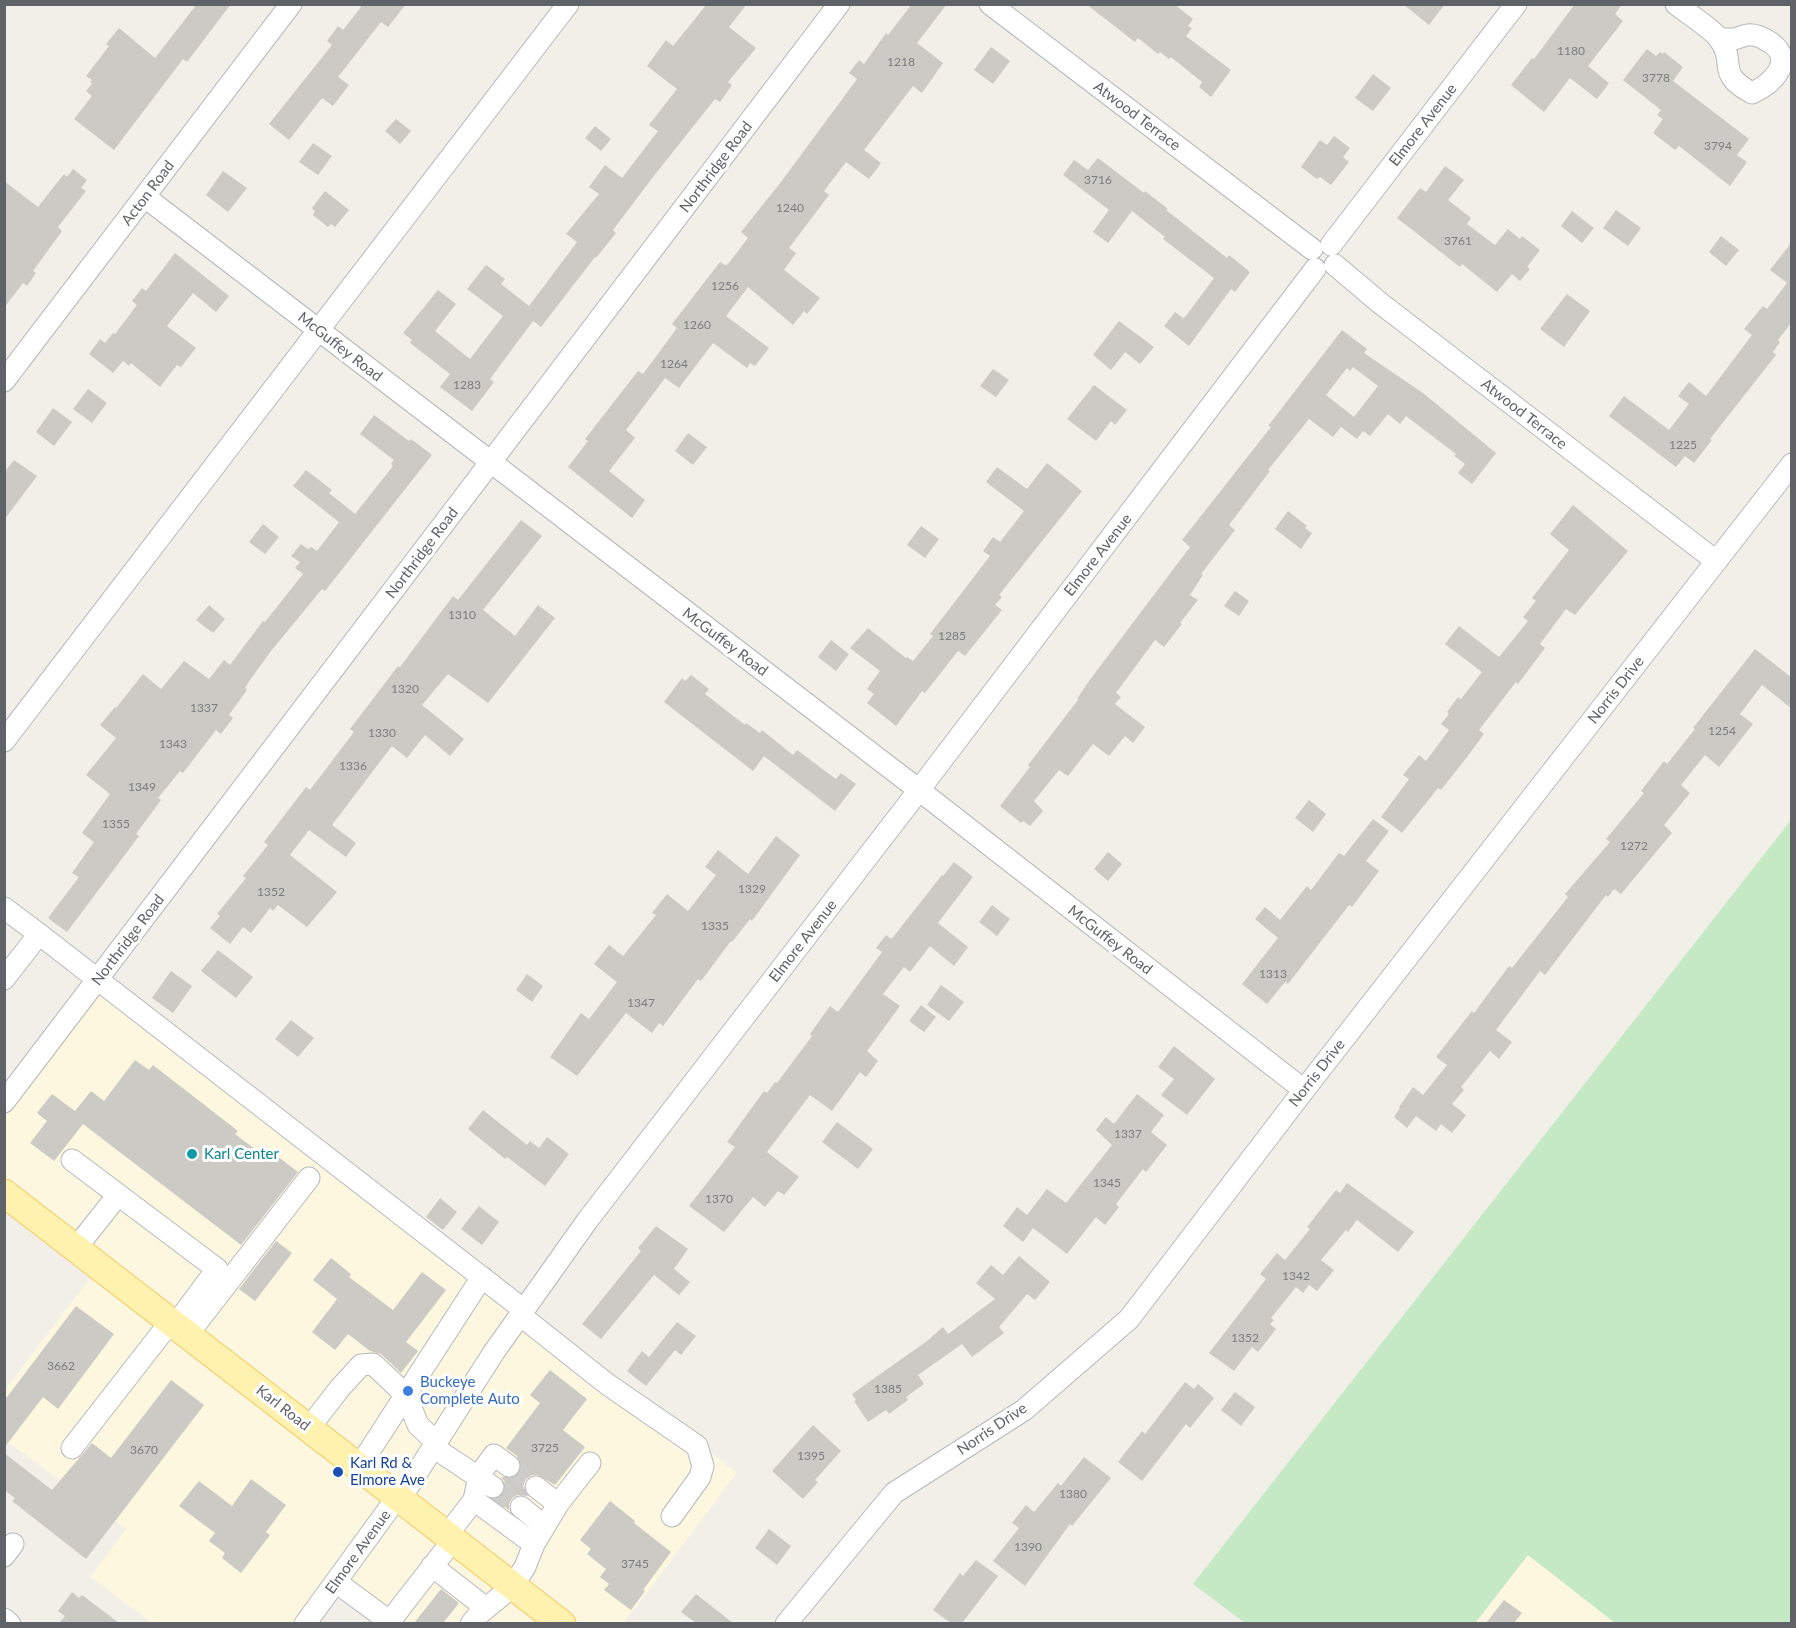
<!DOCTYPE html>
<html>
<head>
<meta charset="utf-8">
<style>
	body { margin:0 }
	#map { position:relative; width:1796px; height:1628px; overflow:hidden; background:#f1efe8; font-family:Lato,sans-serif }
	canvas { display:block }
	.frame { position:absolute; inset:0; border:6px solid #5f6368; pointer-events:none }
</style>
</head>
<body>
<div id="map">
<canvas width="1796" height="1628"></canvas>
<div class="frame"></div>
</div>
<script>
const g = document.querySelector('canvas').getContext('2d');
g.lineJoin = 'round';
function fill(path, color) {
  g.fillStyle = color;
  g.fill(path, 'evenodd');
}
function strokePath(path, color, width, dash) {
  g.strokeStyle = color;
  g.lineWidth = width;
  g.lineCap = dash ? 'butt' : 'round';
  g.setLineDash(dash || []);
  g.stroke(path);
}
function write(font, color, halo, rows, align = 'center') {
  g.font = font + ' Lato,sans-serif';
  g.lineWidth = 6;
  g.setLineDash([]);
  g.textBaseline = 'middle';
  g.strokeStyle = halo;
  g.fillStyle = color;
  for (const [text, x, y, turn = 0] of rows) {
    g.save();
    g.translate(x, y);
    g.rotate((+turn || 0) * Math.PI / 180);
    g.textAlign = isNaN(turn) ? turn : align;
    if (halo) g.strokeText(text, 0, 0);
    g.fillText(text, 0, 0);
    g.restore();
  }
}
fill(new Path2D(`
	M98,981L737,1473L624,1623H373L331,1590L307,1623H152L90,1577L126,1529L5,1440V1390L102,1262L5,1190V1099Z
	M1528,1555L1615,1623L1475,1624Z`), '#fef7e0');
fill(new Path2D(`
	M1791,820V1623H1615L1528,1555L1475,1623H1245L1193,1584Z`), '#c5e8c5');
fill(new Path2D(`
	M197,4H231L187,62L183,59L114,150L74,119L92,96L86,91L92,84L90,82L92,80L86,76L109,46L106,44L119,28L155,58Z
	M358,4H406L388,27L381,22L338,77L349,85L333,106L322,98L289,140L269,124L332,45L327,41L338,26L343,30L361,7Z
	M707,4H747L729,27L756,48L728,82L732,85L720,102L715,99L653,177L613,230L616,233L596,258L595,257L541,327L533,321L490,379L494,382L472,411L440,387L450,374L410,343L412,340L403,333L438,290L456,304L435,331L470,359L503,316L467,289L486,265L505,279L501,284L529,306L577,242L566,234L599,194L589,187L605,165L622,178L658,131L649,125L677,89L647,66L666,40L673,46Z
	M912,4H947L917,43L943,63L922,93L913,86L864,150L881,163L869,179L846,162L824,191L829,195L789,248L796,253L784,270L820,298L807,314L804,311L793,325L748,287L726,316L769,348L755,366L750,363L747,368L713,343L679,388L665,378L626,430L635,438L609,471L645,500L632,518L568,467L588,441L585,439L638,371L643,374L677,328L672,324L720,262L725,265L728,264L748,238L741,232L781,182L857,79L849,73L859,60L864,64L886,33L888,35Z
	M1086,4H1174L1193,19L1188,26L1192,28L1186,36L1231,70L1211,97L1199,87L1202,82L1171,57L1169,59L1160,52L1158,54L1138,38L1135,42Z
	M1403,4H1445L1429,25Z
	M1575,4H1622L1615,14L1623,21L1588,66L1609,83L1597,99L1570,78L1544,112L1511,85L1532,58L1534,59Z
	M991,47L1010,61L993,84L974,70Z
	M1647,49L1656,56L1660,52L1663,54L1664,52L1683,67L1673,81L1749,139L1737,155L1747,162L1730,186L1679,146L1675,150L1653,133L1663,119L1657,115L1661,110L1623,80Z
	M1373,74L1391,88L1373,111L1355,98Z
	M396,119L411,131L400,144L385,131Z
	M595,126L611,139L601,151L585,138Z
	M1334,136L1350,148L1343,157L1349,162L1331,185L1320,177L1317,179L1301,167L1320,140L1327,145Z
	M313,143L332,156L318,175L299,162Z
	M1098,158L1144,193L1145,191L1168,209L1166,210L1227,258L1229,255L1250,272L1235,292L1231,289L1189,346L1164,326L1175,312L1183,318L1186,316L1214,278L1163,239L1165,237L1132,211L1108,243L1093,232L1109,210L1063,175L1074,160L1088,170Z
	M1445,166L1464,180L1448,200L1471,218L1467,224L1495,245L1508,229L1520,239L1522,236L1540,250L1527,267L1530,269L1520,281L1512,274L1497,292L1462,264L1460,267L1397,218L1420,188L1426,192Z
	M73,169L87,180L81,188L86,191L58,227L62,231L33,271L36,273L27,286L23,283L4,308V181L38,207L64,174L67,177Z
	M223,171L247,188L228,212L206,195Z
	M325,191L349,210L335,227L331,224L328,227L313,215L315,211L312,208Z
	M1616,210L1641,228L1628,246L1603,228Z
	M1572,211L1594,228L1582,243L1561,226Z
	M1721,236L1739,250L1726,266L1709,252Z
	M1791,243V323L1778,340L1780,342L1773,352L1776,355L1710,439L1712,440L1694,463L1685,456L1676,467L1609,416L1624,396L1669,430L1689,404L1678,396L1689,382L1706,396L1752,335L1744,329L1763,306L1767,309L1787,283L1770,270Z
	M175,253L229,296L216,312L193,293L167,326L196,348L181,367L177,365L160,387L131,363L129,366L123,361L113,373L89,354L100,339L105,343L113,333L115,334L137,305L132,301L142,288L146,291Z
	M1567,294L1590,311L1564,347L1540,329Z
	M1119,321L1154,347L1140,364L1125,352L1111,370L1093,355Z
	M1342,330L1367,349L1364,353L1423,393L1496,453L1472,484L1458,473L1465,464L1454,456L1456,454L1406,416L1400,424L1388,414L1370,436L1363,431L1357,439L1341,427L1333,437L1309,419L1268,470L1270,471L1229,525L1235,530L1201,574L1203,575L1190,595L1198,600L1180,623L1182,624L1164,647L1155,640L1116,693L1121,697L1115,704L1145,727L1133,743L1125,736L1109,756L1093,744L1068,776L1059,770L1034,801L1043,811L1030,826L1023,821L1021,823L1000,806L1030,767L1028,765L1078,700L1077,699L1089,681L1190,547L1182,540L1271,427L1268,426ZM1353,367L1378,386L1354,417L1326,395L1347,368L1350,371Z
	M993,369L1009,380L996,397L980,386Z
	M1094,385L1127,410L1115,425L1111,421L1096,441L1067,419Z
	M88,389L107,403L92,423L73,409Z
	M53,408L72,422L54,446L36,432Z
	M374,415L409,441L411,439L432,455L325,591L322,589L271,651L250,680L245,688L247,690L229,715L233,718L221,734L216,730L183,773L180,771L158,798L161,800L136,834L139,836L67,932L48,918L79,877L72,873L94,842L82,833L110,794L86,775L116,738L100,725L115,707L116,708L143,674L161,689L184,661L209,679L224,660L230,665L263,621L265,622L303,574L295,568L300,562L291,556L301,544L308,549L311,547L317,551L339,522L293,486L306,470L332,490L329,493L355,514L393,466L391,464L394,460L360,434Z
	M688,433L707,447L693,465L675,451Z
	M14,460L37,476L4,520V473Z
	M1047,463L1082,491L999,595L1002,597L995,605L1002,610L965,656L958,651L925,693L922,691L896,726L867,703L874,694L867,689L880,671L850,648L868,628L906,658L907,657L913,661L933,636L930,634L990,556L983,551L993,537L1000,542L1024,511L986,482L997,467L1027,489Z
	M1573,505L1628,551L1575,615L1566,609L1540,644L1545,648L1518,684L1516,682L1479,730L1484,734L1467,757L1441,790L1438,788L1402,833L1381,817L1409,779L1403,775L1419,755L1426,761L1449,730L1441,724L1449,714L1447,712L1458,697L1461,699L1482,672L1445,644L1459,626L1499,657L1528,621L1523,617L1536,601L1532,598L1569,550L1550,534Z
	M1288,511L1307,526L1305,528L1312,533L1301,549L1275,529Z
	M521,520L542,536L483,610L515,636L538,605L555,618L488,703L448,674L422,705L464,739L450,756L425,735L407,758L392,746L332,825L356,843L346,857L309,830L290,855L337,892L307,927L278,905L273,911L270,908L251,933L243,927L230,944L210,928L220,916L217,914L246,878L243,876L268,845L264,842L306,787L310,790L354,732L350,729L398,666L400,667L453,596L458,600Z
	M263,524L279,537L265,554L249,542Z
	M921,526L939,539L925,558L907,545Z
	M1235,591L1249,601L1239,616L1224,606Z
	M209,605L225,619L213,633L196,620Z
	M831,640L849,654L836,671L818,657Z
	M1755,649L1791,677V708L1762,685L1740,714L1753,724L1719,767L1705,755L1681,785L1690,793L1664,825L1672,833L1621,894L1614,889L1608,897L1606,895L1545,975L1540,971L1496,1030L1512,1042L1499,1059L1490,1051L1461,1087L1464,1090L1452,1104L1466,1115L1452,1133L1441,1124L1436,1131L1416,1116L1407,1128L1394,1117L1400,1108L1399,1107L1413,1087L1423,1095L1447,1065L1436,1057L1472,1011L1474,1013L1509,966L1512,968L1568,897L1565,894L1610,842L1606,839L1644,793L1641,791L1664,761L1667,764L1695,729L1693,728Z
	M691,675L709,689L705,694L745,725L746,723L760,733L762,730L793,755L797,750L836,779L841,773L856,784L835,811L764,756L753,771L664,702L682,678L685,681Z
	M1309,800L1326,814L1313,832L1295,818Z
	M1373,819L1389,831L1366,861L1379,871L1352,907L1349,905L1288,984L1285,982L1267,1004L1242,984L1278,938L1255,919L1265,907L1280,920L1307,886L1311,890L1339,853L1344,856Z
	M776,836L800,855L752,921L750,919L732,942L731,941L701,981L698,979L663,1026L659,1023L652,1033L626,1013L577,1076L550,1057L581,1013L589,1019L617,982L594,964L609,945L623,956L656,915L652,913L667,894L688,911L716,875L705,867L718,850L748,874Z
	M1108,852L1122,864L1108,881L1094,869Z
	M954,862L973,877L938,923L968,947L954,966L930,946L910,972L904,967L883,994L900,1006L867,1051L878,1061L866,1077L860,1072L832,1111L810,1095L767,1152L799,1177L784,1195L778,1191L765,1207L753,1197L724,1232L689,1206L735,1147L727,1142L764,1091L767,1093L775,1082L777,1083L812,1036L810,1034L830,1006L838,1012L882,952L876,948L886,935L891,939L894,936L942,875L943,876Z
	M992,905L1010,919L997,936L979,922Z
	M218,950L253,977L236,998L201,971Z
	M171,971L192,986L173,1013L152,998Z
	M527,974L543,986L532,1002L516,990Z
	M941,985L964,1002L949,1021L927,1005Z
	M921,1005L936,1017L924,1032L909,1021Z
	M291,1020L314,1038L298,1057L275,1039Z
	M1174,1046L1215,1079L1187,1115L1161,1095L1174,1079L1158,1067Z
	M135,1060L149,1070L153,1065L238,1131L235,1134L272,1162L277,1156L298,1172L241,1245L83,1124L54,1161L30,1143L47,1121L37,1113L52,1094L75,1111L91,1091L104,1101Z
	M1137,1094L1164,1115L1151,1132L1167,1145L1146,1172L1143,1169L1116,1204L1119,1207L1105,1225L1096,1217L1067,1254L1033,1228L1023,1242L1003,1226L1017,1207L1027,1215L1047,1189L1066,1203L1112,1145L1096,1130L1106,1117L1114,1124Z
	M483,1110L527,1145L530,1141L539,1148L547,1137L569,1154L545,1186L507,1157L505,1159L468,1129Z
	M837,1122L873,1149L858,1169L822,1142Z
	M1347,1183L1414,1232L1398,1252L1357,1220L1348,1232L1346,1230L1321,1260L1334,1270L1317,1291L1309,1285L1303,1293L1296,1287L1271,1318L1274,1320L1270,1324L1276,1329L1258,1352L1252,1347L1234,1371L1209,1353L1266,1279L1260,1274L1277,1253L1285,1260L1310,1229L1307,1227L1336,1190L1340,1193Z
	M440,1198L457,1212L443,1230L426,1217Z
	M479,1206L499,1222L482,1245L461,1229Z
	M656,1226L688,1249L674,1269L690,1282L679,1295L654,1275L601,1339L582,1324L641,1251L638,1248Z
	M276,1241L292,1253L255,1301L239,1289Z
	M1019,1256L1050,1282L1035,1300L1027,1294L999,1327L1004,1333L972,1357L962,1344L918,1375L924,1384L906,1397L908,1400L889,1414L886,1410L868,1422L854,1401L856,1400L852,1394L927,1341L943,1327L948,1334L995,1299L976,1283L991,1265L1003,1275Z
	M331,1258L351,1274L349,1277L393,1310L422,1272L446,1290L406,1342L418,1351L401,1373L381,1354L370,1351L348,1334L335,1350L312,1332L337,1299L313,1280Z
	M76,1306L114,1334L58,1409L43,1397L4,1448V1401Z
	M677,1322L696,1336L681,1355L675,1350L646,1386L627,1371L642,1351L649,1357Z
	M550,1370L587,1399L563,1430L585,1447L555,1485L538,1475H532L526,1479L523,1486L528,1496L517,1495L512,1498L509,1504V1510L495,1499L503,1495L506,1488L505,1482L501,1477H515L520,1473L522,1467L517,1456L506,1448L540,1403L530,1395Z
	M171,1380L204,1405L86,1559L12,1501L15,1498L4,1490V1453L52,1490L92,1443L111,1458Z
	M1185,1382L1194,1389L1198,1384L1214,1398L1190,1428L1186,1424L1142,1481L1118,1462L1142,1431L1145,1434Z
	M1235,1392L1255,1407L1241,1426L1221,1410Z
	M813,1425L841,1451L815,1480L818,1482L803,1499L772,1471Z
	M1084,1457L1111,1478L1072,1526L1070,1524L1025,1586L993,1561L1019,1528L1012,1523L1026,1505L1034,1512L1058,1483L1061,1486Z
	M251,1479L286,1505L266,1532L270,1535L241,1573L222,1558L225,1553L209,1541L215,1533L179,1506L199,1481L232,1506Z
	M610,1501L635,1521L634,1523L671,1552L643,1590L645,1591L631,1610L604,1590L609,1584L600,1577L606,1569L587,1554L591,1549L580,1540Z
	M769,1529L791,1546L777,1565L755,1548Z
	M976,1560L998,1576L962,1623H951L933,1610L960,1573L963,1576Z
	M441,1589L459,1603L443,1623H414Z
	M72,1592L79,1598L82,1595L119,1623H59L65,1616L58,1611Z
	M696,1594L733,1623H696L681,1612Z
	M1504,1600L1522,1613L1514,1623H1486Z`), '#cccac5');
strokePath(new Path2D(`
	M509,1466L536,1487
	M493,1487L521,1507`), '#ccccc8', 21, [21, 10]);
const minor = new Path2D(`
	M990,4L1312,249
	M1676,4C1687,13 1714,30 1720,40C1737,64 1715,73 1752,93C1772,84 1796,61 1771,43C1765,39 1755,34 1748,35C1744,35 1739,38 1734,39C1730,39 1725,39 1720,39
	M145,197L919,790L1304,1090
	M1331,245L1516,4
	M1335,265L1380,303L1716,561
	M4,381L291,4
	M4,741L568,4
	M4,908L39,934
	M4,979L39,934L524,1310
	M4,1102L839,4
	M72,1160L217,1269L176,1324
	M76,1248L118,1195
	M520,1315L607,1384L697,1446L703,1466L700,1477L672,1516
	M188,1334L309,1178
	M309,1428L340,1388L361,1365L373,1364L406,1395L418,1425L436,1442
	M433,1447L493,1487
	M72,1448L171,1321
	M509,1466L494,1455L479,1475L474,1500L534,1544
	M359,1467L482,1277
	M558,1504L590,1463
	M521,1507L544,1526
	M447,1535L474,1500
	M4,1556L13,1544
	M432,1566L486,1608
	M336,1582L393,1624
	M4,1619L10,1624
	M390,1621L453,1540
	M305,1624L393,1503L404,1493L494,1352L587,1221L919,790L1315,269
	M471,1624L478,1615L513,1586L525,1567L534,1544L558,1504L536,1487
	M786,1624L894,1493L1024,1410L1129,1319L1304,1090L1792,464`);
const major = new Path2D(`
	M4,1193L562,1624`);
strokePath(minor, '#b5b8bc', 23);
strokePath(major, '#f2c960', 29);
strokePath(minor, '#fff', 21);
strokePath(major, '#fff2af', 27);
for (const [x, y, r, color] of [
	[192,1154,6,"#0f9aa8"],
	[408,1391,6,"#3f7fe0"],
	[338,1472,6,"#1a4fb4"]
]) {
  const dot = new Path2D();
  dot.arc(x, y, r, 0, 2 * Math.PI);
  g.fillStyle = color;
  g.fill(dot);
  strokePath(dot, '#fff', 2);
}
write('12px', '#7a7d7f', null, [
	["1180",1571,51],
	["1218",901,62],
	["3778",1656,78],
	["3794",1718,146],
	["3716",1098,180],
	["1240",790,208],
	["3761",1458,241],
	["1256",725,286],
	["1260",697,325],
	["1264",674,364],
	["1283",467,385],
	["1225",1683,445],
	["1310",462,615],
	["1285",952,636],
	["1320",405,689],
	["1337",204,708],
	["1254",1722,731],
	["1330",382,733],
	["1343",173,744],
	["1336",353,766],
	["1349",142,787],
	["1355",116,824],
	["1272",1634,846],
	["1329",752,889],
	["1352",271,892],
	["1335",715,926],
	["1313",1273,974],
	["1347",641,1003],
	["1337",1128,1134],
	["1345",1107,1183],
	["1370",719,1199],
	["1342",1296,1276],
	["1352",1245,1338],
	["3662",61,1366],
	["1385",888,1389],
	["3725",545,1448],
	["3670",144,1450],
	["1395",811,1456],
	["1380",1073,1494],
	["1390",1028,1547],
	["3745",635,1564]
]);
write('15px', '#5f6368', '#fff', [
	["Atwood Terrace",1137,116,37],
	["Elmore Avenue",1423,125,-52],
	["Northridge Road",716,167,-53],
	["Acton Road",148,193,-53],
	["McGuffey Road",340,347,38],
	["Atwood Terrace",1524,414,38],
	["Northridge Road",422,553,-53],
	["Elmore Avenue",1098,555,-52],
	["McGuffey Road",725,642,37],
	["Norris Drive",1616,690,-52],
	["Northridge Road",128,940,-53],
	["McGuffey Road",1110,940,38],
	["Elmore Avenue",803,941,-52],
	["Norris Drive",1317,1073,-52],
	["Karl Road",283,1408,38],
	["Norris Drive",992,1429,-34],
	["Elmore Avenue",358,1552,-54]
]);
write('15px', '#0d838f', '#fff', [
	["Karl Center",204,1154]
], 'left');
write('15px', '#366cbe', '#fff', [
	["Buckeye",420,1382],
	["Complete Auto",420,1399]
], 'left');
write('15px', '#164399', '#fff', [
	["Karl Rd &",350,1463],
	["Elmore Ave",350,1480]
], 'left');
</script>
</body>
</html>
